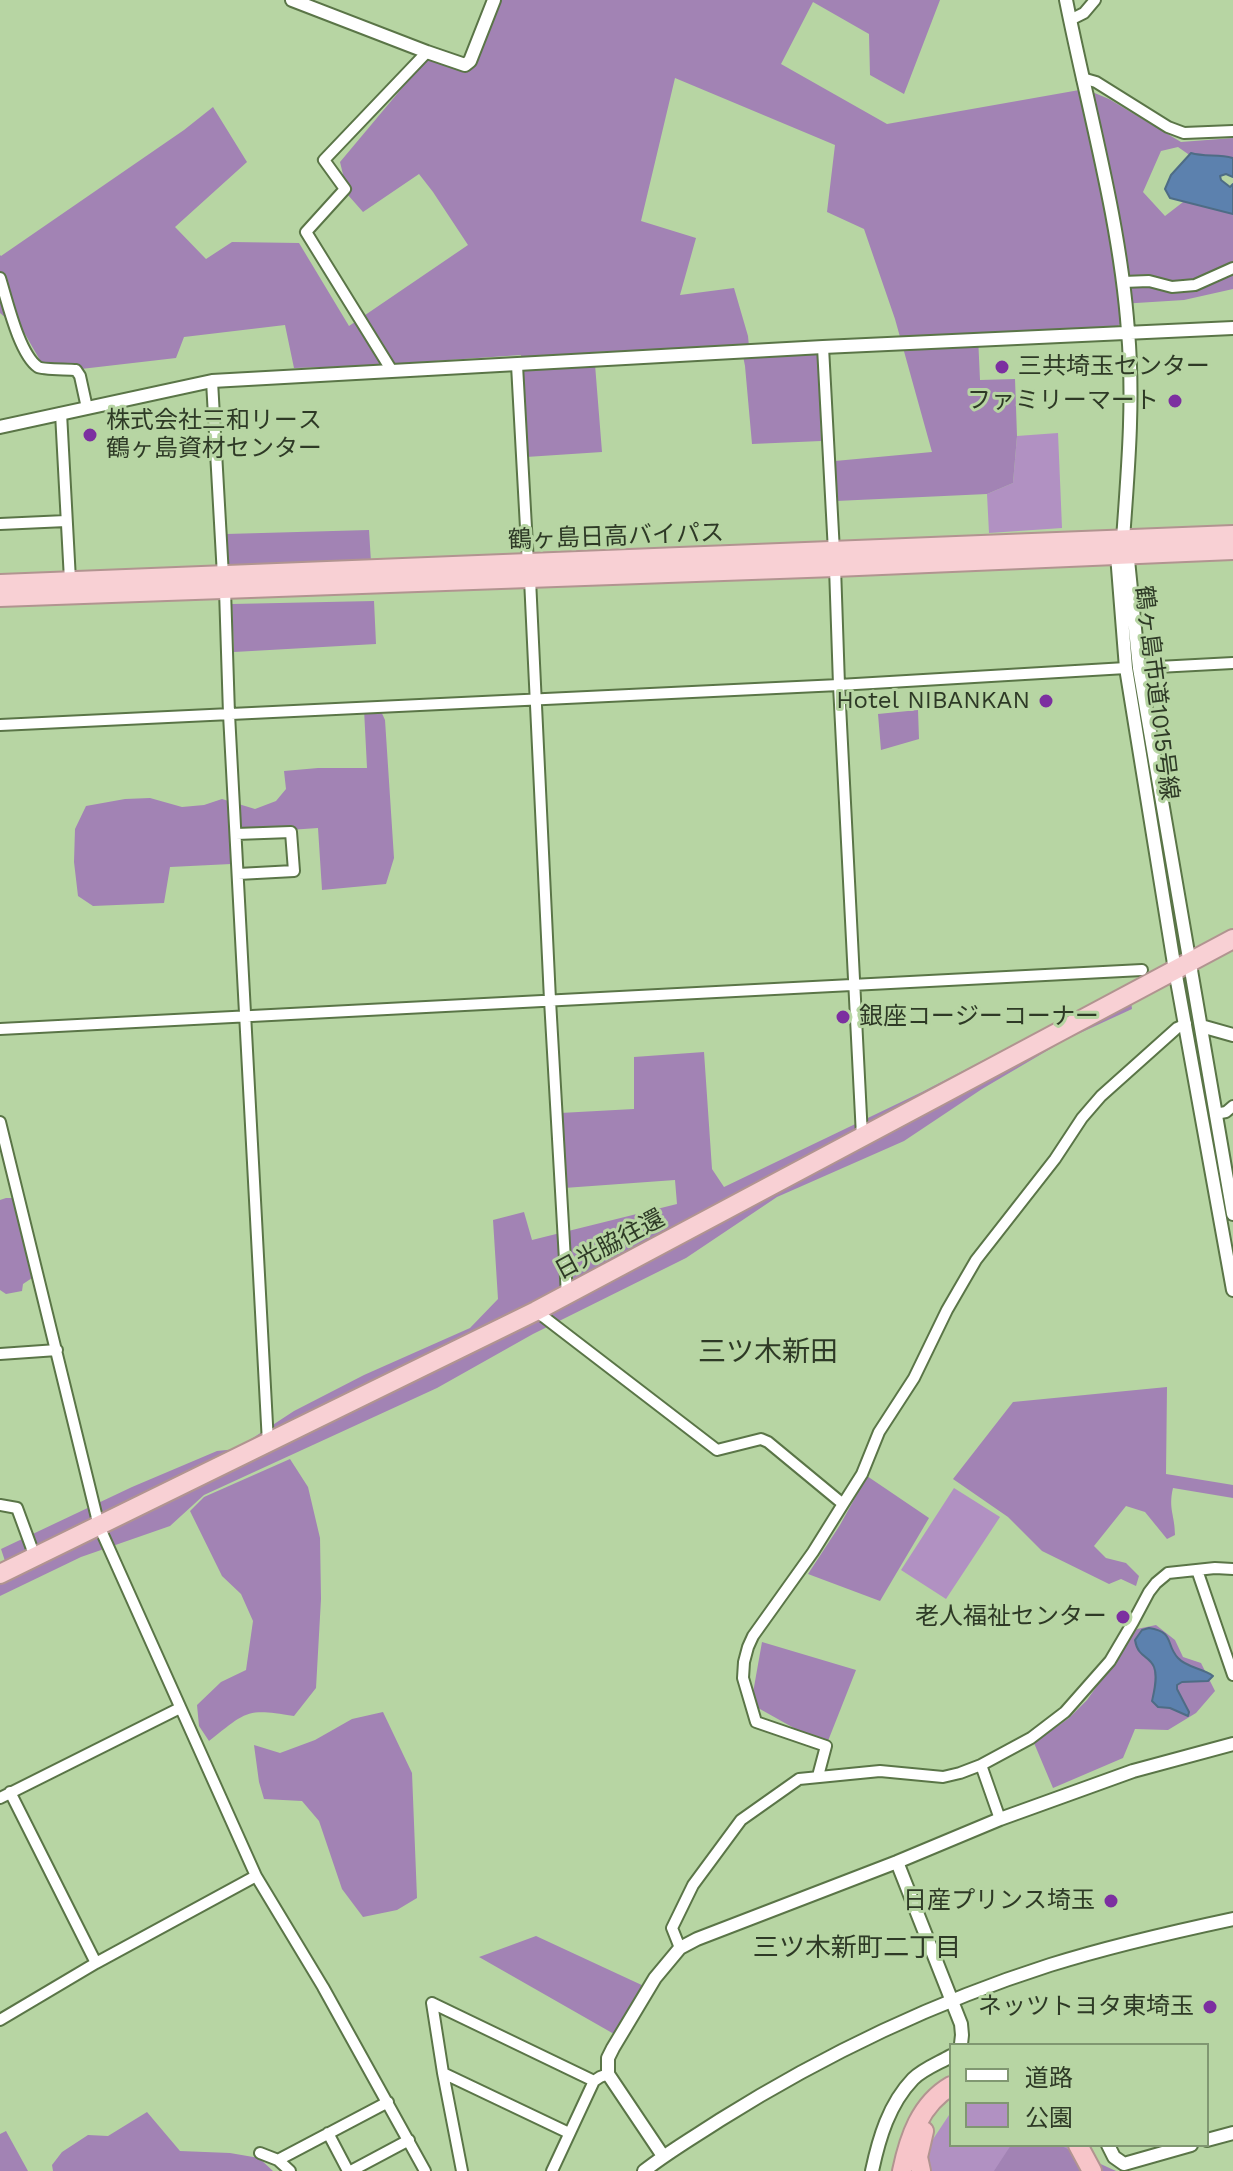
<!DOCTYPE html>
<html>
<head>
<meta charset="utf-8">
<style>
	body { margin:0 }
	#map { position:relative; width:1233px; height:2171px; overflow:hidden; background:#b7d5a3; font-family:"Work Sans","Noto Sans JP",sans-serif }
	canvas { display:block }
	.legend { position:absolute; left:949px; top:2043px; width:260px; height:104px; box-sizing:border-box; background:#b7d5a3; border:2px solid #809771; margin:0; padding:10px 14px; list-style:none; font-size:24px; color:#2e3a26 }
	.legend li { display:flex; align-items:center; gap:16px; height:40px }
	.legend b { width:40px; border:2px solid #809771 }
</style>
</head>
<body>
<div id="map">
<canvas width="1233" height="2171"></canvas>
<ul class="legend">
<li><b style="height:10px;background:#fff"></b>道路</li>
<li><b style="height:22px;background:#b191c2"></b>公園</li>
</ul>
</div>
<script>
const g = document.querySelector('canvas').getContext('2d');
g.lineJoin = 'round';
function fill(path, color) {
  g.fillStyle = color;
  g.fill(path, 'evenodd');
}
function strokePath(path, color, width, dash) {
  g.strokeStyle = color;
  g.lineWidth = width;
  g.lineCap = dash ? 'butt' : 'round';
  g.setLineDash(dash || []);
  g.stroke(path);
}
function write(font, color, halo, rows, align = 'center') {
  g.font = font + ' "Work Sans","Noto Sans JP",sans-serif';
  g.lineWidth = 6;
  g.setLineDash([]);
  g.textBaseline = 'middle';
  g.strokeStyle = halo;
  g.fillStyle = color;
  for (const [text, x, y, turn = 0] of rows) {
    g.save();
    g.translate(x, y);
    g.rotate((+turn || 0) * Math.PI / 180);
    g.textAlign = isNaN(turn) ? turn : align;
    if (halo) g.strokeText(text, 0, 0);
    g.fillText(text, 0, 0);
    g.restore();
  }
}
fill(new Path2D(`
	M1058,433L1062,528L989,533L987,494L1013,483L1017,436Z
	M954,1488L1000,1517L946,1599L901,1570Z
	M951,2112V2145H1066L1079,2171H912Z`), '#b191c2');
fill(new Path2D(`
	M497,0H940L904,94L870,75L869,34L813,2L781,64L887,124L1085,89L1109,99L1181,142L1233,138V160L1198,161L1178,147L1161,151L1143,192L1165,216L1187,199L1233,211V289L1184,300L1120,304L1121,323L1117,327L978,336L980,380L1015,379L1017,436L1013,483L987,494L836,501L835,461L932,452L895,319L864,229L827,212L835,145L675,78L641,221L696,238L680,295L734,288L748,336L750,357L819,354L821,441L752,444L745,366L741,346L594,352L602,452L526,457L521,355L362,366L294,368L285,325L184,337L176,358L81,369L41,362L25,334L0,313V255L1,256L184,130L213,107L247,162L175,227L206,259L232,242L299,243L349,326L468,245L433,192L419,174L363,212L348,195L340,162L428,57L469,69Z
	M369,530L371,562L228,565L226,534Z
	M374,601L376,644L234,652L232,604Z
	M364,709H380L385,720L394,858L386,884L322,890L318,828L231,834V864L170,867L164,903L93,906L78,896L74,862L75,829L86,806L125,799L150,798L182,807L204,805L222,799L255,809L276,801L286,789L284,771L318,768H367Z
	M918,710L919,739L881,750L878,714Z
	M1129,985L1132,1009L1067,1039L982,1089L904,1141L777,1197L686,1258L533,1334L437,1388L204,1495L170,1526L81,1557L0,1596V1571L7,1567L1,1549L132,1487L217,1451L236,1449L294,1411L364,1375L470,1328L498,1299L493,1220L524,1212L532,1240L677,1204L675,1180L564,1188L560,1113L634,1109V1057L704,1052L712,1169L724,1187L922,1092Z
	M6,1198H12L17,1203L32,1278L23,1284L22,1291L6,1294L0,1290V1200Z
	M1167,1387L1166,1474L1233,1485V1498L1173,1488C1168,1509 1175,1515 1175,1535L1167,1539L1145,1512L1126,1506L1094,1546L1106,1558L1126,1563L1139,1576L1136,1586L1121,1579L1109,1584L1042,1551L1008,1517L953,1479L1013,1402Z
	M290,1459L308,1487L320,1538L321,1599L316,1688L294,1716C246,1708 247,1711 209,1741L199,1726L197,1705L221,1682L246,1670L253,1621L241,1594L222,1576L190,1511L204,1497Z
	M867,1476L929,1518L880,1601L808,1574L840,1525Z
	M1156,1625L1175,1640L1183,1657L1201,1663L1215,1691L1196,1713L1168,1730L1135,1729L1123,1758L1053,1788L1034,1743L1069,1718L1087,1700L1137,1629Z
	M762,1642L856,1670L826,1746L751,1704Z
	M383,1712L412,1773L417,1898L397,1910L363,1917L342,1889L319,1821L302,1801L264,1799L259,1782L254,1745L280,1753L315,1740L352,1719Z
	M536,1936L646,1987L614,2034L479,1957Z
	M147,2112L180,2151L230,2153L259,2158L273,2171H53L52,2165L62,2152L88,2135L108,2136Z
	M6,2131L28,2171H0V2134Z
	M1011,2145H1059L1116,2171H994Z`), '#a283b4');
const water = new Path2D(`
	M1191,153C1205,157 1218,154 1233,158V177L1226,174L1220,176L1221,180L1230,187L1233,184V214L1170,198L1165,189L1171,175Z
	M1149,1628C1175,1632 1165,1644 1178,1658C1187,1668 1203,1668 1213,1676L1208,1681L1182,1682L1177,1685V1689L1189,1712L1188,1716L1170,1708L1158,1707L1152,1701C1154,1692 1158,1677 1154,1667C1149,1655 1138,1658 1135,1640L1142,1630Z`);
fill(water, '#5c81ae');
strokePath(water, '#4e6c85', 2);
const minor = new Path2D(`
	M1070,20L1084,13L1095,0
	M1082,78L1096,82L1168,127L1184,133L1233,131
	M0,278C7,300 19,354 38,367C43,370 68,369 76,370L80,376L87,408
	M1123,282L1149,281L1172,287L1195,285L1233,268
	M823,347L834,552
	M517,365L528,564
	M392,371L306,232L345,189L324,160L427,52
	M212,381L223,576
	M61,413L70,580
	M0,524L66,521
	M835,567L839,685L862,1136
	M530,579L550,1000L567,1295
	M225,590L229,714L268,1443
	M1139,668L1233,663
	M0,725L839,685L1126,668
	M236,834L291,832L294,871L238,874
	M0,1029L1142,970
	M1215,1114L1226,1112L1233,1106
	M0,1122L99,1526L256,1876L323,1987L425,2171
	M536,1311L717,1450L761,1439L768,1442L843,1504L862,1474L879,1432L914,1378L947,1310L976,1260L1055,1159L1082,1118L1101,1096L1177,1028L1186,1024
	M0,1354L57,1350
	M0,1505L17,1508L35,1557
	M1197,1570L1233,1675
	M981,1765L1000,1819
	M818,1776L826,1746L756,1722L743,1678L744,1662L748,1647L753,1636L813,1552L843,1504
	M10,1792L96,1963
	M0,1798L180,1708
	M680,1948L672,1928L693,1885L741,1820L799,1779L880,1771L943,1777L960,1773L981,1765L1031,1738L1065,1712L1110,1661L1133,1622L1149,1592L1156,1583L1168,1573L1215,1568L1233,1569
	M432,2003L594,2081
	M432,2003L443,2073L462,2171
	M0,2020L96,1963L256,1876
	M443,2073L569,2133
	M328,2133L348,2171
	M260,2153L278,2160L290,2171
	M278,2160L388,2102
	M351,2171L409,2140
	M552,2171L594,2081L600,2077L608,2074`);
const tertiary = new Path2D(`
	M292,0L427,52L465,65L470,61L494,0
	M1066,0C1088,110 1120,220 1128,331C1134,401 1128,470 1123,539L1117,555L1126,668L1175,970L1233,1290
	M0,427L212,381L823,347L1233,328
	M1127,550L1139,668L1233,1214
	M1201,1026L1233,1035
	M897,1862L961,2024L962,2035L961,2044
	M1207,2140L1233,2133
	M1108,2145L1114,2157L1124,2164L1191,2145
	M663,2156L608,2074V2058L613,2048L655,1978L680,1948L697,1939L897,1862L1000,1819L1133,1771L1233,1744
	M644,2171C668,2152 694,2137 720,2120C822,2056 934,2002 1050,1965C1110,1946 1172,1932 1233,1919
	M872,2171C879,2138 889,2104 913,2079C923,2069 939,2063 951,2056`);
const trunk = new Path2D(`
	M0,584L1233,535
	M0,597L835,567L1233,550
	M0,1574L536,1311L1233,939`);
const motorway = new Path2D(`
	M1078,2145L1092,2171
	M902,2171C909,2138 920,2104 951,2086
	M921,2171L918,2157L924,2131`);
strokePath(minor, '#5a7547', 14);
strokePath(tertiary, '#5a7547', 16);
strokePath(trunk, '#b19490', 22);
strokePath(motorway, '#b19490', 22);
strokePath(minor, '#fff', 10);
strokePath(tertiary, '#fff', 12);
strokePath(trunk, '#f8d0d4', 18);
strokePath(motorway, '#f7c5c9', 18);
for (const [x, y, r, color] of [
	[1002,367,8,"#7c2fa0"],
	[1175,401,8,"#7c2fa0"],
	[90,435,8,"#7c2fa0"],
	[1046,701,8,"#7c2fa0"],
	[843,1017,8,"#7c2fa0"],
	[1123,1617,8,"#7c2fa0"],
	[1111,1901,8,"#7c2fa0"],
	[1210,2007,8,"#7c2fa0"]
]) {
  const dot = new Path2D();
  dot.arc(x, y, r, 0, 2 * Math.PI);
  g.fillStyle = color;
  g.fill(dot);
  strokePath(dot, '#b7d5a3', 3);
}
write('24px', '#2e3a26', '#b7d5a3', [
	["三共埼玉センター",1018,367,"left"],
	["ファミリーマート",1159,401],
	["株式会社三和リース",106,421,"left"],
	["鶴ヶ島資材センター",106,449,"left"],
	["Hotel NIBANKAN",1030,701],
	["銀座コージーコーナー",859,1017,"left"],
	["老人福祉センター",1107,1617],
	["日産プリンス埼玉",1095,1901],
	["ネッツトヨタ東埼玉",1194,2007]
], 'right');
write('24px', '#2e3a26', '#b7d5a3', [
	["鶴ヶ島日高バイパス",616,537,-2],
	["鶴ヶ島市道1015号線",1156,693,83],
	["日光脇往還",610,1245,-28]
]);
write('26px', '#2e3a26', '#b7d5a3', [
	["三ツ木新町二丁目",857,1948]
]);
write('28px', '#2e3a26', '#b7d5a3', [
	["三ツ木新田",768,1353]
]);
</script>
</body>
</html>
